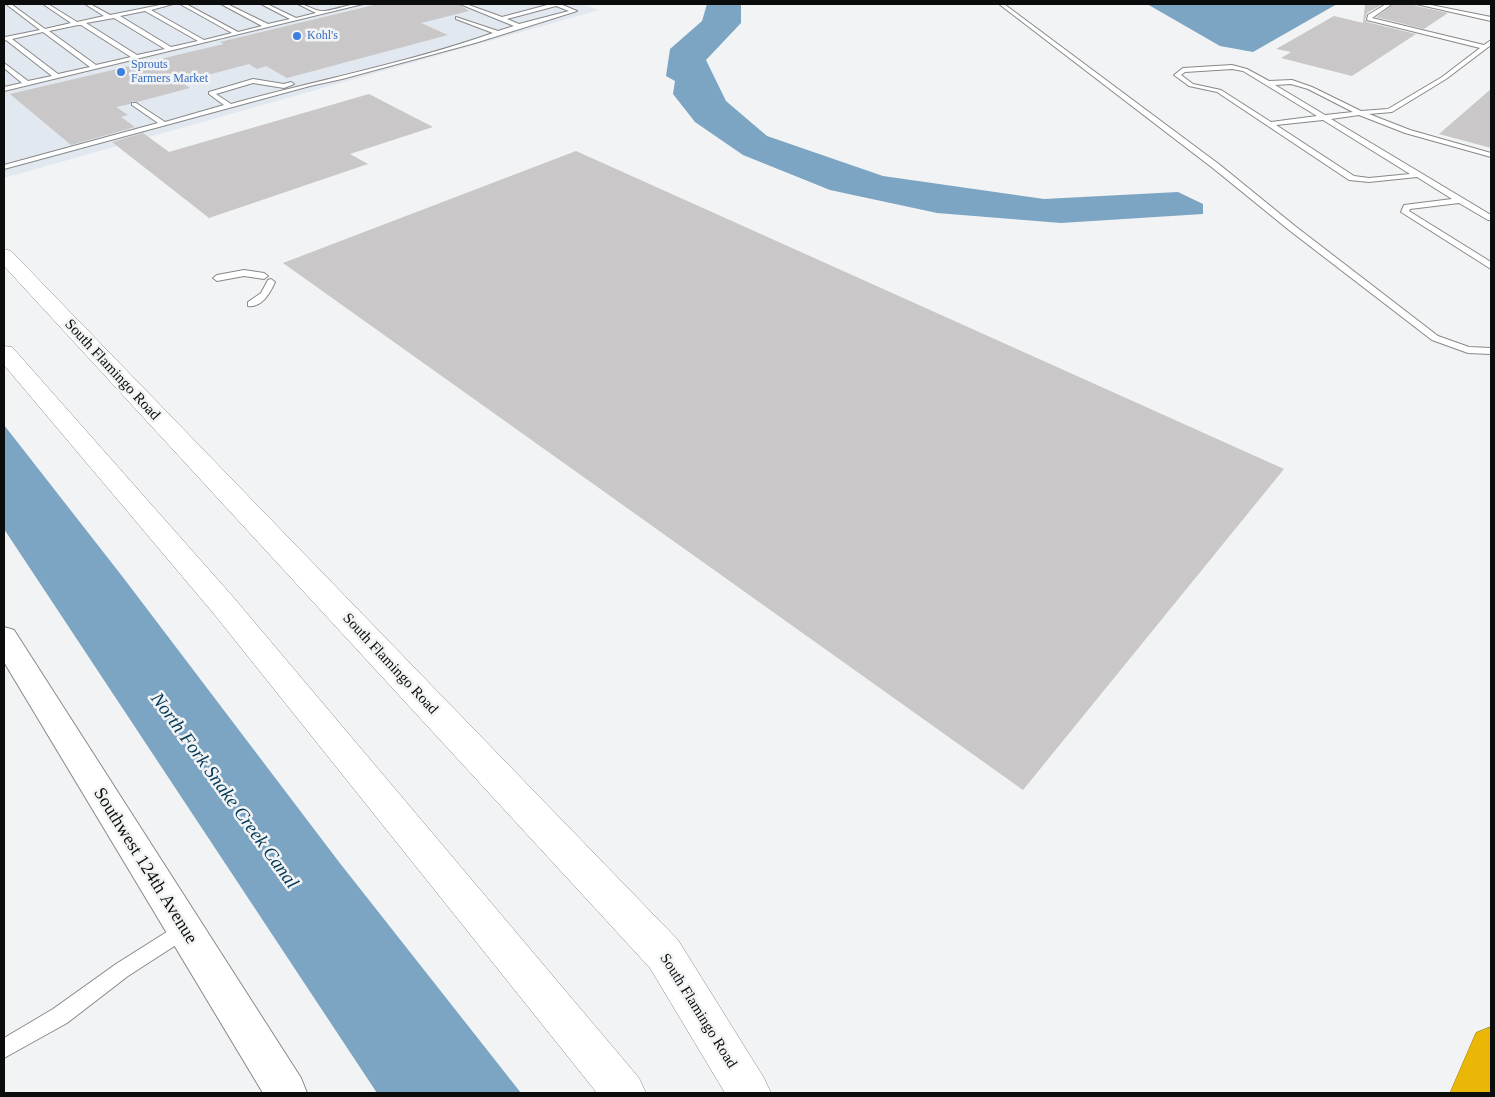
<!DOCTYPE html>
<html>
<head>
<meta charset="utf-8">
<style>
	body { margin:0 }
	#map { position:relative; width:1495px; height:1097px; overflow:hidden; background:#f2f3f4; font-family:Georgia,serif }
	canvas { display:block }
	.frame { position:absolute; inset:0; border:5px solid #0b0c0c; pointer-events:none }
</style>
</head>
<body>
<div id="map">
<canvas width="1495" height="1097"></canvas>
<div class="frame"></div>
</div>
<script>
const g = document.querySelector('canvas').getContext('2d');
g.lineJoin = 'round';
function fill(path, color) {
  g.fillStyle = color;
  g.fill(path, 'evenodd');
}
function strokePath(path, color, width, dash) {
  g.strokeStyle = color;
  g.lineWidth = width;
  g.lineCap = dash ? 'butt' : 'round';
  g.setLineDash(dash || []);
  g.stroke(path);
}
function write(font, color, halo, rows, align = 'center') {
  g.font = font + ' Georgia,serif';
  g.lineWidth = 5;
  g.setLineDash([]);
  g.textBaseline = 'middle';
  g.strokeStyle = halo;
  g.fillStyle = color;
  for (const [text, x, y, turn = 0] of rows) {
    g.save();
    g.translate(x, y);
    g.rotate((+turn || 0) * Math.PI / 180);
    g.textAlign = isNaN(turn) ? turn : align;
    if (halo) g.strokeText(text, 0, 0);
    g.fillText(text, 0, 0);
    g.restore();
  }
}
fill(new Path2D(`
	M4,4H581L599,10L4,178Z`), '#e1e8ef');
fill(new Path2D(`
	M707,4H741V23L706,60L726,101L767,136L883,176L1044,199L1178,192L1203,204V214L1061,223L937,213L830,190L743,155L695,122L673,94L675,81L666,76L670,49L702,21Z
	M1147,4H1337L1253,52L1220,46Z
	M4,425L122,576L339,862L521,1093H377L4,529Z`), '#7ca5c3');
fill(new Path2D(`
	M378,4L382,5L458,4L469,11L421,23L448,35L287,78L266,66L257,69L249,64L181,82L190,88L137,102L132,101L130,104L116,107L128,115L121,117L135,127L71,145L10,94L224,44L220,42Z
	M1365,4H1383L1367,13L1365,20L1367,22L1416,34L1352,76L1281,58L1291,52L1276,49L1334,16L1363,23Z
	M1394,4H1414L1416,6L1448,13L1424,29L1376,17Z
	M1491,89V148L1439,134Z
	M369,94L433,127L350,154L368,164L209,218L112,142L143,133L169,152Z
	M576,151L1284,469L1023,790L283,263Z`), '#c9c7c7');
const lane = new Path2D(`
	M6,4H11L45,29L71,23L43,4H48L77,22L104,16L85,4H90L110,15L165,4H173L151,10L204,40L232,33L180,4H186L238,32L262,26L221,4H227L268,24L290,19L261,4H267L296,18L316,13L298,4C307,4 315,12 324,11C337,10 349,3 363,4L4,91V87L22,83L4,68V63L28,81L52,76L6,40L4,41L5,37L40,30ZM145,11L198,41L171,47L120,16ZM114,18L165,49L137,55L86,23ZM78,25H81L131,57L96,65L49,31ZM43,32L90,67L58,74L12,39Z
	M460,4H466L502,17L551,4H560L577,11L475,43L342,79L310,86L4,169V165L158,123L132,105V103H136L165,122L224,105L209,94V92L253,79L284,84L291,82L294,84L284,88L253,83L216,94L231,104C318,80 407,63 493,33L456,19V17L498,31L514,26ZM556,6L569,11L519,24L507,19Z
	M999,4H1004L1220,165L1295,226L1438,336L1469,347L1491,348V354L1468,353L1432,340L1289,230L1214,169Z
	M1386,4H1392L1372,18L1484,45L1491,40V45L1446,79L1392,112L1369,114L1410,130L1491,153V157L1405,133L1359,115L1331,119L1491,215V220H1488L1459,203L1410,209L1409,211L1491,262V269L1401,212L1404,205L1452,199L1417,177L1369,182L1349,180L1217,92L1189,86L1174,75L1183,68L1232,65L1247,69L1269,81L1292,80L1312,87L1361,111L1388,109L1442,77L1480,48L1367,20L1368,15ZM1232,69L1243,71L1317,116L1271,122L1221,90L1193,84L1181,75L1185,72ZM1291,84L1308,89L1353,112L1325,115L1275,85ZM1323,120L1410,174L1369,178L1354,176L1276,125Z
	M1416,4H1426L1491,17V21Z
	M244,270L264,273L268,276L264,279L244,276L217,281L213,278L217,275Z
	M271,279L275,282C270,293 262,308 248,306V302L261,293L268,280Z
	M184,921L190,924L193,930L190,936L128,976L67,1023L4,1058V1038L53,1009L116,964Z`);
const street = new Path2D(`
	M4,627L14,630L301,1078L307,1093H263L4,662Z`);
const secondary = new Path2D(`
	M4,249L11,251L678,940L764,1078L771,1093H725L650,968L4,266Z
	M4,346L12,347L234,598L639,1078L646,1093H597L214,614L4,365Z`);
const highway = new Path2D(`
	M1491,1027V1093H1450L1476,1033Z`);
strokePath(lane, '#878889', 2);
strokePath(street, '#878889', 2);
strokePath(secondary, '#878889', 1);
strokePath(highway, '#9c7b08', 1);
fill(lane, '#fff');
fill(street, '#fff');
fill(secondary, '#fff');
fill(highway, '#eab706');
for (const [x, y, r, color] of [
	[297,36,5,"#3f7fe0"],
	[121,72,5,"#3f7fe0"]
]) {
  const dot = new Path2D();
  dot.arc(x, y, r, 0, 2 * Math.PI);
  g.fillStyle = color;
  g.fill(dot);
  strokePath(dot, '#f2f3f4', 2);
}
write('12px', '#366cbe', '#f2f3f4', [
	["Kohl's",307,36],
	["Sprouts",131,65],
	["Farmers Market",131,79]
], 'left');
write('15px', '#0b0c0c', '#f2f3f4', [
	["South Flamingo Road",112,370,47],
	["South Flamingo Road",390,664,47],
	["South Flamingo Road",698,1011,58]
]);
write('18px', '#0b0c0c', '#f2f3f4', [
	["Southwest 124th Avenue",145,866,58]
]);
write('italic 19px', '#023857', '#f2f3f4', [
	["North Fork Snake Creek Canal",224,791,54]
]);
</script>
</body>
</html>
